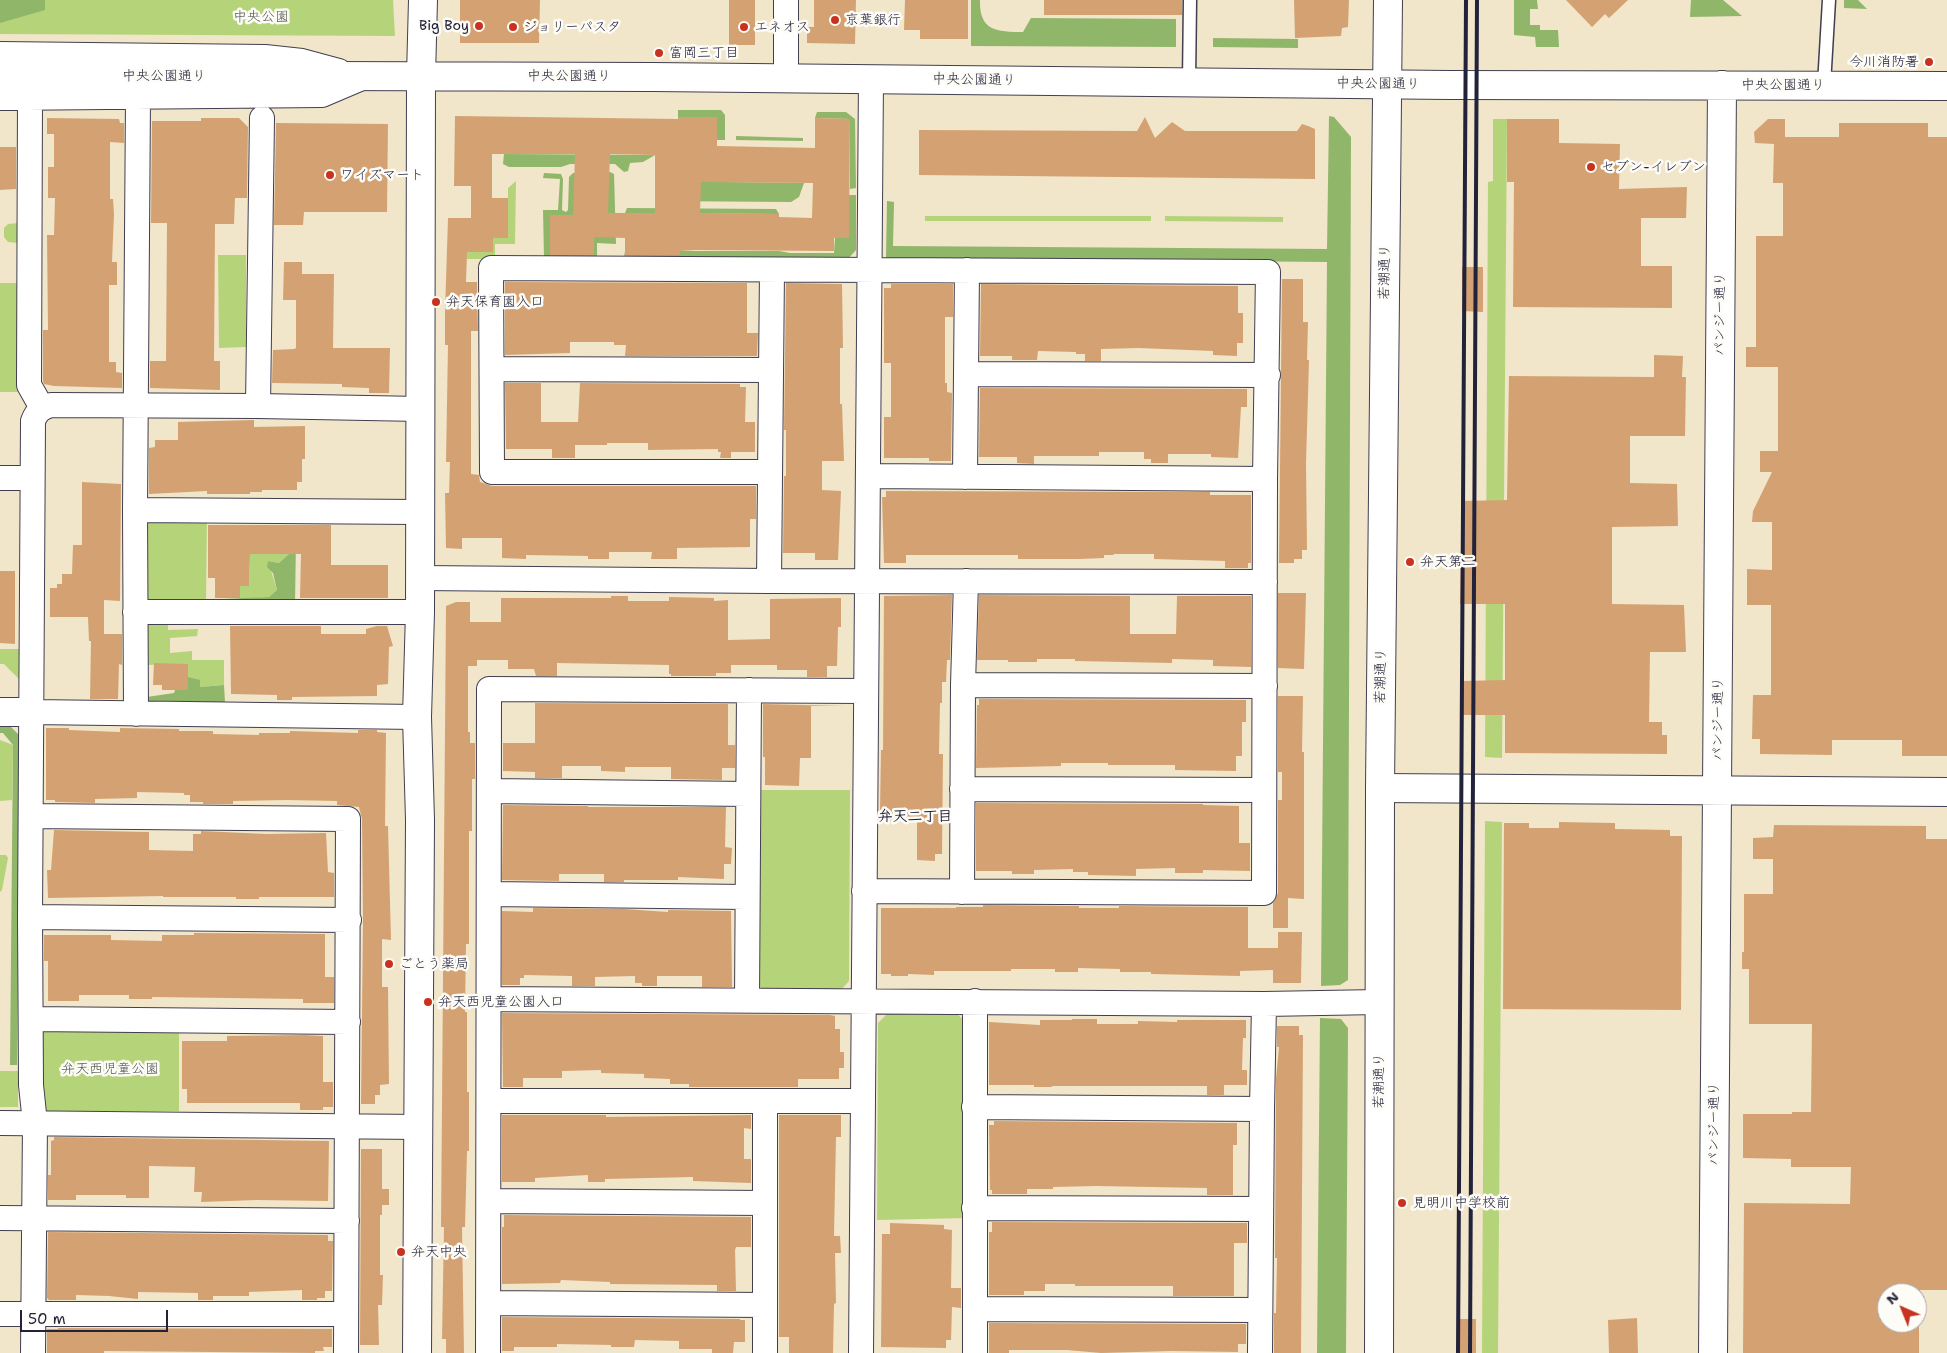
<!DOCTYPE html>
<html>
<head>
<meta charset="utf-8">
<style>
	body { margin:0 }
	#map { position:relative; width:1947px; height:1353px; overflow:hidden; background:#f1e5ca; font-family:"Shantell Sans",sans-serif }
	canvas { display:block }
	.north { position:absolute; left:1877px; top:1283px; width:50px; height:50px; box-sizing:border-box; background:#fdfcf7; border:1px solid #a5a5ac; border-radius:50%; rotate:316deg; font-size:14px; font-weight:700; line-height:20px; text-align:center; color:#22223b }
	.north::after { content:''; display:block; margin:auto; width:18px; height:22px; background:#c8321e; clip-path:polygon(50% 0,100% 100%,50% 72%,0 100%) }
	.scale { position:absolute; left:20px; top:1310px; width:148px; height:22px; box-sizing:border-box; border:2px solid #22223b; border-top:0; padding-left:6px; font-size:15px; line-height:18px; white-space:nowrap; color:#22223b; -webkit-text-stroke:4px #fdfcf7; paint-order:stroke }
</style>
</head>
<body>
<div id="map">
<canvas width="1947" height="1353"></canvas>
<div class="north">N</div>
<div class="scale">50 m</div>
</div>
<script>
const g = document.querySelector('canvas').getContext('2d');
g.lineJoin = 'round';
function fill(path, color) {
  g.fillStyle = color;
  g.fill(path, 'evenodd');
}
function strokePath(path, color, width, dash) {
  g.strokeStyle = color;
  g.lineWidth = width;
  g.lineCap = dash ? 'butt' : 'round';
  g.setLineDash(dash || []);
  g.stroke(path);
}
function write(font, color, halo, rows, align = 'center') {
  g.font = font + ' "Shantell Sans","Klee One",sans-serif';
  g.lineWidth = 5;
  g.setLineDash([]);
  g.textBaseline = 'middle';
  g.strokeStyle = halo;
  g.fillStyle = color;
  for (const [text, x, y, turn = 0] of rows) {
    g.save();
    g.translate(x, y);
    g.rotate((+turn || 0) * Math.PI / 180);
    g.textAlign = isNaN(turn) ? turn : align;
    if (halo) g.strokeText(text, 0, 0);
    g.fillText(text, 0, 0);
    g.restore();
  }
}
fill(new Path2D(`
	M0,0H393L395,36L0,34Z
	M1493,119H1507L1502,758L1485,757L1488,182L1493,181Z
	M516,181L515,244H495V259H447V252H493V238H508V188Z
	M925,216H1151V221H925Z
	M1165,216L1283,217V222L1165,221Z
	M18,223L19,243L8,242L4,237V228L8,224Z
	M218,255H246V347L219,348Z
	M0,283H20V392H0Z
	M143,518H207L206,601H143Z
	M258,551L259,554H289L279,563L268,561L277,590L269,597L240,599V586H249L250,552Z
	M151,619H168V630L198,629L197,636L170,638V653L192,651V660H224V685L200,687L188,677V664L144,665V626Z
	M0,649H20L19,679L4,664H0Z
	M0,740L13,745L12,800L0,801Z
	M758,790H850L849,981L841,990H763L756,982Z
	M1485,821L1502,822L1498,1353H1482Z
	M0,855H6L8,858L2,890L0,892Z
	M888,1013L957,1014L967,1023L966,1218L877,1220L878,1023Z
	M179,1025V1111L41,1112V1026Z
	M0,1071H18V1107H0Z`), '#b5d47a');
fill(new Path2D(`
	M0,0H45V10L0,23Z
	M971,0H980C979,31 997,32 1023,32L1031,18L1176,19V47L971,46Z
	M1514,0H1537L1538,9H1530V25H1540V30H1558L1559,47H1536L1535,37L1514,35Z
	M1691,0H1723L1742,16L1690,17Z
	M1844,0H1858L1867,9L1844,8Z
	M1213,38L1298,39V48L1213,47Z
	M678,110H721L725,115V140H717V117H678Z
	M817,112H846L855,119L856,188L850,189V119L815,118Z
	M1329,116L1334,117L1351,137L1348,980L1340,985L1321,986L1327,262L886,258L887,201L894,202L893,246L1327,249Z
	M736,136L803,138V141L736,140Z
	M504,154L655,155L643,162L630,163L628,171L624,172L615,164H570L561,167H509L503,164Z
	M610,172L614,174L616,244L597,243V258H544L543,210H558L560,179L543,178L544,173L561,174L563,179L562,210L566,212L568,210L569,177L573,173Z
	M701,180H716L728,182L804,183L799,197L791,202L655,201V195Z
	M849,195H856V250L847,260L624,257L625,251H779L790,253H834L835,238H849Z
	M627,208L776,209L779,214L625,213Z
	M296,539L295,603L221,602V599L269,597L277,590L273,573L267,567L268,561L279,563L289,554L290,540Z
	M188,677L200,680V687L224,685L225,702L151,703L148,701L147,697L174,693L175,690H188Z
	M0,725H9L20,736L17,1065H10L13,745L3,733H0Z
	M1320,1018L1341,1019L1348,1028L1346,1353H1317Z`), '#90b66a');
fill(new Path2D(`
	M460,0H540L539,43H460Z
	M729,0H755V45H729Z
	M814,0H856L855,44L807,43V27H814Z
	M905,0H968V39H920V30H904Z
	M1044,0H1182V15H1044Z
	M1294,0H1349L1348,27L1342,28L1341,36L1295,38Z
	M1566,0H1628L1609,18L1605,14L1592,27Z
	M455,116L678,119V117H717V146L815,148V118L850,119L849,238H834V251L695,250L680,251V255H625V238L594,237V255H550V215H573L575,154H492V198H508V238H493V252H467L466,282H477L478,331H471V474L479,475L480,482L492,486H756V519H750V547L677,548V559H651L652,552H609V559H588V556L526,555V559L502,558V538H462V549L446,548L445,493H449L450,462H446L448,345H445V312L448,218H471V186H454ZM610,154L655,155V213H608ZM701,182L813,183L812,218L779,217V214L700,213Z
	M1145,117L1155,138L1172,122L1185,131H1297L1302,124L1308,126L1315,129V179L919,175V130L1137,131Z
	M47,118L119,119L120,123H124V143L110,142V199H113L114,214L112,262H117V285H109V362H116V372L122,373V388L54,386L44,384L43,381V330H48L47,235H54L55,198H48V167H54V134H47Z
	M201,118H239L248,127L247,198H235L234,224H215L214,361H220V390L150,388V361H166L167,223H151L152,121H201Z
	M1507,119H1559V143L1620,144L1619,189L1687,187L1686,218H1641V266H1672V308L1513,307L1514,182H1507Z
	M1768,119H1785V137H1839V123H1928V137H1947V756H1902V740H1832V755L1760,754V739H1752L1753,695H1771V605H1747V569L1772,570V522H1752L1753,511L1772,472H1760V451H1778V367H1746V347H1756V236H1783V183H1773L1774,144L1755,143L1754,132Z
	M276,123L388,124L387,212H304L303,225H274Z
	M0,147H16V189L0,190Z
	M284,262H302V274H334L333,348H390L389,393H369V388L342,387V384L272,383L273,350L294,349L296,348V300H283Z
	M1462,267H1483V312L1462,311Z
	M1282,279H1303V322H1308L1307,360H1309L1306,463L1307,550H1302V559H1294V563H1279Z
	M505,282L747,283V333H758L757,356H625L626,345H614V342H570V353L505,355Z
	M786,283L842,284L843,348H840V404H842L844,461H822V490L841,491L838,560H815V553H783L784,476H786V430H784Z
	M891,284H953V317H945V383H947V392L952,393L951,461H929V458H884V417H891V363H884V288H891Z
	M981,284L1238,286V313H1243V343H1237V356L1213,355V351L1139,348L1101,349V361H1085V354H1076V352L1038,351L1037,360H1012V356H980Z
	M1654,355L1683,356L1682,377H1686L1685,436H1630V483L1677,484L1678,526L1612,527V604L1684,605L1686,652H1650L1649,722H1662V735H1667V754L1505,753V715H1463V681L1505,680V604H1460L1462,501L1507,500L1509,376L1654,377Z
	M505,383H541V422H578L580,383L740,384V387H746L745,422H755V452H731V458H720L721,452H718V449L648,450V443H607V445H575V458H552V449H506Z
	M980,388L1247,389V407H1241L1238,458L1211,457V454H1168V463H1151V459H1144V452H1099V456H1034V464L1017,463V457H979Z
	M254,420V427L305,426V459H302V482H297V490H262V492H250V494H207V491L149,494V448L155,447V440H178V422Z
	M82,482L121,484L120,601L104,600V634H122V665L119,664L118,699H90L91,641H89L88,617H50V588H57V584H62V574H72L73,545H82Z
	M886,491L1210,492V495H1251V563H1248V568H1225V561L1154,559V554H1114L1113,555H1104V558L1080,559H1018V555H906V563H884L882,497H886Z
	M208,525H331V565H388V598H300L301,554H250L249,586H240V598H215V578H208Z
	M0,571H15V644L0,643Z
	M1278,593H1306L1304,669L1278,668Z
	M952,595L950,660H947L946,682H942V703H940L939,754H943L942,854H935V861L917,860V821L883,820V811H880L881,750H883L884,596Z
	M979,595L1130,596V634H1176L1177,596H1251V667L1213,666V660L1172,659V663L1075,661V659H1037V662H1008V660H977Z
	M611,596H628V601H669V597L714,598V601L728,600V640L770,639V599L841,598V627H838L837,666H827V677H807V670H777V665H731V673H716V676H671V674H669V665L557,663V676H536L534,669H508V660H477V666H468V732H470V743H475V779H472V831H469V944H466L465,1012H467V1092H469V1151H467L465,1227H462L464,1353H446V1339H442L444,1227H441L446,606L456,602H470V622H501V598H611Z
	M230,626H321V634H366V629L377,626H387L393,646L389,647L388,684L377,685V696L292,697V700H277V695L231,694Z
	M154,663L188,664V690H162V685H153Z
	M1278,696H1303L1302,752H1304V899L1288,898V928H1273V903L1278,893V800H1282V772H1278Z
	M979,699L1246,700V722H1242V756H1236V771L1175,770V765H1108V763H1061V766L976,768L977,705H979Z
	M535,703L728,704V745H735V768H722V780L671,779V767H625V772L601,771V766H562V778H535V772L503,771V743H535Z
	M763,704L845,706H811V758H800L799,786L765,785V757H763Z
	M46,728H69V730L120,732V728L179,729V731H213V734L259,735V733H290V731L358,733V730H377V732L386,733L385,826H388L391,940L382,939V987H388L389,1084L380,1085V1095H375V1104H361L363,920L362,819L359,807L337,805V801L287,800L233,801V804H203V802H190V795H184V793L137,792V798L95,799V803L55,802V800H46Z
	M976,803L1203,804V805L1239,806V843H1250V871L1203,870V873H1175V868L1136,869V876L1088,875V872H1073V869L1034,870V874H1012V871H976Z
	M503,805L588,806V807H726L725,847L732,848L731,864H724V879L678,877V880H624V882H604V874H559V881L502,880Z
	M1559,822L1615,823V829L1670,830V836H1682L1681,1010L1503,1009L1504,823H1529V828H1559Z
	M1774,825L1926,826V839H1947V1290H1920V1293H1887V1323H1919V1353H1743L1744,1203L1850,1204L1851,1167H1791V1159L1743,1158V1114H1792V1112H1811L1812,1024H1749V969H1742V952H1744V894H1773V859H1753V838L1773,837Z
	M54,830L149,832V850L193,851V834H201V831L266,834L326,833L328,872L334,873V897H259V899H236V897H163V896L48,898L47,870H51Z
	M983,905L1079,906V908H1119V906L1248,907V948H1278V932H1302L1301,983H1273V970L1240,971V976L1151,974V972H1120V969L1078,968V972H1055V969H1011V971H934V975L908,974V976H891V974H881V908H956V907H983Z
	M533,908L624,909L668,912V910L731,911L732,987H702V976H657V986H642V983H635V976L595,977V986H572V976L524,975V978H520V985H502V911L533,912Z
	M194,933L325,934V977H334V1003H303V999L152,997V999H129V995H79V1001H48V961H44V935H111V940L162,941V935H194Z
	M502,1013L830,1015L835,1016V1029H840V1052H844V1068H839V1079H798V1087H689V1084H670V1079L644,1078V1074L601,1073V1070L562,1071V1078H523V1087H503Z
	M1072,1019H1097V1024H1138V1021L1177,1022V1020H1246V1038H1243L1242,1070H1247V1085H1224V1095H1207V1086H1052V1087H1034V1085H989V1022L1040,1025V1020H1072Z
	M1277,1026H1299V1035H1303L1301,1353H1274V1313H1276L1277,1258H1275L1276,1079L1279,1047H1277Z
	M305,1035L323,1036V1082H333V1107H323V1110H300V1103H187V1089H182V1041H227V1036Z
	M502,1115H606V1117L751,1115V1129L744,1128V1159H751V1183L693,1181V1177L605,1179V1182H588V1175L535,1178V1182H502Z
	M779,1115H841V1137H836L834,1236H840L841,1253H835L836,1303L834,1304L833,1353H789V1337H779Z
	M994,1121L1237,1123V1145H1233V1195H1207V1188L1097,1186L1053,1187V1189H1027V1194H992V1190H990L989,1125H994Z
	M54,1137L329,1141L328,1201L257,1200L201,1202L202,1192H194L195,1167L149,1166V1198H126V1195H76V1200H48V1175H51V1141L54,1140Z
	M361,1149H382V1189H389V1205H382V1215H380V1275H383L382,1305H378L379,1345H360Z
	M504,1215L751,1217V1247H736L735,1250L736,1291H717V1285L610,1284V1282L561,1280L560,1283L502,1284V1227H504Z
	M992,1222L1247,1223V1243H1234V1296H1173V1286H1075V1284H1045V1291H1024V1295H989V1232H992Z
	M890,1223L944,1225V1229L952,1230L951,1288H961V1308L952,1307L951,1340H946V1348L881,1347L882,1234H890Z
	M48,1232L328,1235V1241H333L332,1291H325V1298H317V1300H302V1290L249,1292V1296H213V1300H198V1293L138,1292V1299L109,1296L76,1295V1300H49L47,1298Z
	M502,1317L740,1319V1320H745V1342H734L733,1353H712V1349H679V1341L635,1340L634,1347H611V1345L557,1344V1347H514V1351H502Z
	M1637,1318L1638,1353H1609L1608,1320Z
	M1457,1319H1476V1353H1456Z
	M989,1323L1246,1324V1344H1238V1352L1172,1351L1101,1353L1067,1350H1009V1353H989Z
	M58,1328L332,1329V1347H323L324,1351H315V1353L104,1351V1353H47V1329H58Z`), '#d4a272');
const service = new Path2D(`
	M1189,82L1190,0
	M1824,85L1829,0`);
const minor = new Path2D(`
	M0,54L265,57L302,61L339,71
	M786,78V0
	M30,97L29,385L42,408
	M0,98L322,95L362,78
	M492,369L770,370
	M967,374L1268,375
	M258,406L262,118
	M769,472H492L491,268L1268,272L1265,479L1264,893L864,891
	M869,476L1265,479
	M965,477L967,270
	M0,478H32
	M135,510L419,512
	M419,578L769,581L1265,582
	M769,581L772,270
	M135,612H420
	M963,685L1265,686
	M32,712L417,717
	M136,714L135,510L138,98
	M962,789L1264,790
	M490,791L748,794
	M31,816L348,819L346,1353
	M962,892L963,685L966,581
	M490,894L746,897
	M30,917L349,920
	M489,999L1264,1004L1379,1002
	M747,1000L749,690
	M31,1019L348,1022
	M489,1101H862
	M765,1101V1353
	M974,1107L1262,1109
	M0,1123L419,1127
	M489,1201L765,1203
	M974,1208L1261,1209
	M0,1218L347,1221
	M488,1303L765,1305
	M975,1309L1260,1310
	M0,1314H346
	M33,1353L35,1123L31,1085L30,917L33,421C37,411 41,408 51,405L258,406L421,409
	M488,1353L489,689L866,691
	M861,1353L871,79
	M975,1353V1001
	M1260,1353L1262,1109L1264,1004`);
const tertiary = new Path2D(`
	M0,75L652,77L1450,85L1947,86
	M0,712H32
	M1380,788L1947,792
	M417,1353L420,820L417,717L420,612L421,76L423,0
	M1713,1353L1722,85`);
const secondary = new Path2D(`
	M1379,1353L1380,788L1388,0`);
strokePath(service, '#413f50', 15);
strokePath(minor, '#413f50', 26);
strokePath(tertiary, '#413f50', 30);
strokePath(secondary, '#413f50', 30);
strokePath(service, '#fff', 12);
strokePath(minor, '#fff', 24);
strokePath(tertiary, '#fff', 28);
strokePath(secondary, '#fff', 28);
strokePath(new Path2D(`
	M1458,1353L1466,0
	M1470,1353L1477,0`), '#22223b', 4);
for (const [x, y, r, color] of [
	[835,20,5,"#c8321e"],
	[479,26,5,"#c8321e"],
	[513,27,5,"#c8321e"],
	[744,27,5,"#c8321e"],
	[659,53,5,"#c8321e"],
	[1929,62,5,"#c8321e"],
	[1591,167,5,"#c8321e"],
	[330,175,5,"#c8321e"],
	[436,302,5,"#c8321e"],
	[1410,562,5,"#c8321e"],
	[389,964,5,"#c8321e"],
	[428,1002,5,"#c8321e"],
	[1402,1203,5,"#c8321e"],
	[401,1252,5,"#c8321e"]
]) {
  const dot = new Path2D();
  dot.arc(x, y, r, 0, 2 * Math.PI);
  g.fillStyle = color;
  g.fill(dot);
  strokePath(dot, '#fdfcf7', 2);
}
write('14px', '#4e574e', '#fdfcf7', [
	["中央公園",261,17],
	["弁天西児童公園",110,1069]
]);
write('14px', '#22223b', '#fdfcf7', [
	["京葉銀行",845,20],
	["Big Boy",469,26,"right"],
	["ジョリーパスタ",523,27],
	["エネオス",754,27],
	["富岡三丁目",669,53],
	["今川消防署",1919,62,"right"],
	["セブン-イレブン",1601,167],
	["ワイズマート",340,175],
	["弁天保育園入口",446,302],
	["弁天第二",1420,562],
	["ごとう薬局",399,964],
	["弁天西児童公園入口",438,1002],
	["見明川中学校前",1412,1203],
	["弁天中央",411,1252]
], 'left');
write('14px', '#22223b', '#fdfcf7', [
	["中央公園通り",164,76],
	["中央公園通り",569,76],
	["中央公園通り",974,80,1],
	["中央公園通り",1378,84,1],
	["中央公園通り",1783,85],
	["若潮通り",1385,272,-89],
	["パンジー通り",1720,314,-90],
	["若潮通り",1381,676,-89],
	["パンジー通り",1718,719,-90],
	["若潮通り",1379,1081,-90],
	["パンジー通り",1714,1124,-90]
]);
write('bold 15px', '#22223b', '#fdfcf7', [
	["弁天二丁目",915,817]
]);
</script>
</body>
</html>
